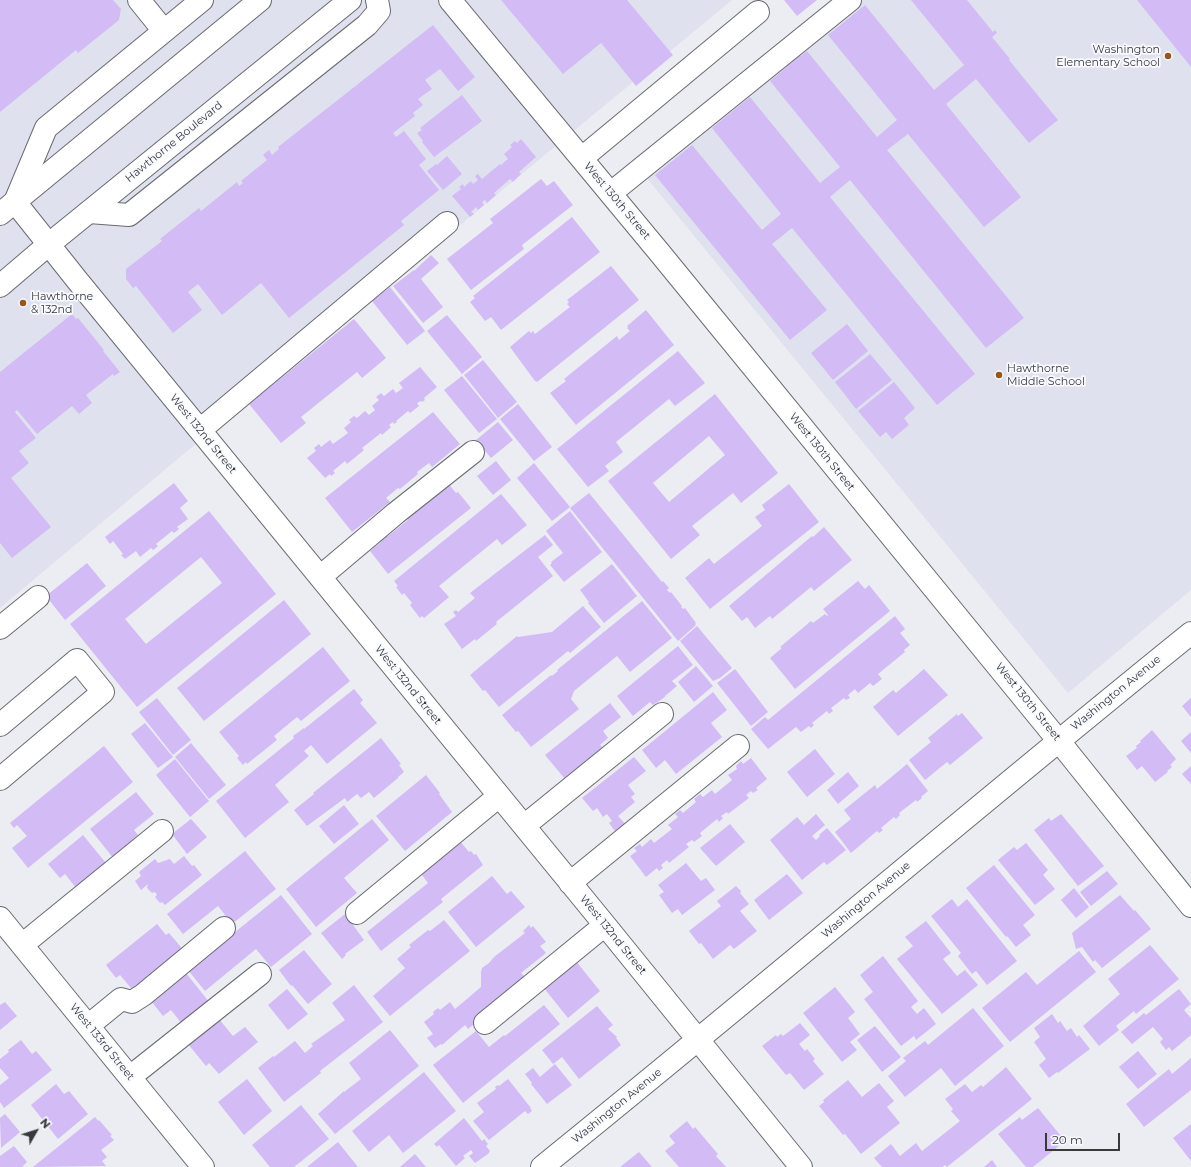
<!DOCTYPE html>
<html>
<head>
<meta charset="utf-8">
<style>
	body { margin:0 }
	#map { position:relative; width:1191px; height:1167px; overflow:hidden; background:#ebedf2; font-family:Montserrat,sans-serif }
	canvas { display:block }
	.north { position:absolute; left:16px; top:1111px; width:40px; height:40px; -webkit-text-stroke:3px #f9faff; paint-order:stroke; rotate:51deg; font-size:11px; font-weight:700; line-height:16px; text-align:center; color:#38393b }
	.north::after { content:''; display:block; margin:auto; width:14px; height:18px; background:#38393b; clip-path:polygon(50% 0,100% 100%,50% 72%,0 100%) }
	.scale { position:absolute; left:1045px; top:1133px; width:75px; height:18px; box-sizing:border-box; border:2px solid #38393b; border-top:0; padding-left:5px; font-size:12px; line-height:14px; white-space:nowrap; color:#38393b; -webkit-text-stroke:3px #f9faff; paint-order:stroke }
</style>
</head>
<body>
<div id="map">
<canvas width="1191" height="1167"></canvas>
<div class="north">N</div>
<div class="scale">20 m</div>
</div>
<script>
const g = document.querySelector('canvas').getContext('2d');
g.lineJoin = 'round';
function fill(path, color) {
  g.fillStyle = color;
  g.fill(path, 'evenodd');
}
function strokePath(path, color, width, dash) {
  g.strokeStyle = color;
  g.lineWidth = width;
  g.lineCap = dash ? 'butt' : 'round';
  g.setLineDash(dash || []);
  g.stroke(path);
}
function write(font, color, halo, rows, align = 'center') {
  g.font = font + ' Montserrat,sans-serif';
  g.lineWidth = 3.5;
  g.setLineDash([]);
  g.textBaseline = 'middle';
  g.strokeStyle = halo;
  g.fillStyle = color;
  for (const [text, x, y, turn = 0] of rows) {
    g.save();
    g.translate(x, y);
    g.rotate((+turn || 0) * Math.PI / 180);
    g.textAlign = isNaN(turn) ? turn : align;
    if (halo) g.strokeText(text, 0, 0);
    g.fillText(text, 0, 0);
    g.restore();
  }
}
fill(new Path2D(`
	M0,0H732L180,457L0,608Z
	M831,0H1191V590L1068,693L632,160Z`), '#dfe2ee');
fill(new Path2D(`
	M0,0H113L121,9L119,20L78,53L76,50L0,112Z
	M501,0H627L673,55L636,86L601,43L563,74Z
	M784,0H817L797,16Z
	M911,0H967L993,32L995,30L997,33L992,37L1010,59L1009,60L1058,120L1029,143L976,79L946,104L1021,197L984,227L908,134L887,150L1024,318L986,348L850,180L830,197L975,374L937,405L792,228L772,244L827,310L790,340L655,175L692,145L762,230L781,214L712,128L750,97L820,183L840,167L770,81L788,66L786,63L789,61L791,63L793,61L791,59L799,52L801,56L807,51L877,137L897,120L828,35L865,5L934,90L964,65Z
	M1137,0H1191V67Z
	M433,25L475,77L458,91L440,69L425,80L432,89L418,99L423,105L413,113L415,116L393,133L396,137L404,131L426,159L419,165L439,190L401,221L404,225L289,318L261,283L222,315L198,284L188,292L202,310L173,333L136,286L133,288L126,279V269L162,241L160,239L199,208L201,211L237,182L239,186L243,183L241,181L267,160L263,155L269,150L272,155L279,149L278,147Z
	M462,95L482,121L434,157L422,142L423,141L417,133L422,130L420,128Z
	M521,139L536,157L519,172L521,174L513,182L510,179L494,193L496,195L487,203L485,200L482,202L484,205L478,210L476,207L471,212L474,214L470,217L452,196L461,189L459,187L463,184L464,187L471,181L473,184L478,180L475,176L478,174L482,179L500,164L501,165L508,159L504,154L512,147L510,145L515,141L517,143Z
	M447,156L462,174L443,190L427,171L436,164L437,165Z
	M541,179L547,186L554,181L573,205L522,245L524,249L471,290L447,259L493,223L490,219Z
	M572,217L600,252L501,330L491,317L485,321L470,302L475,298L473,296Z
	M431,255L439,263L421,279L443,307L423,323L393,286L414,270V271Z
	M611,266L639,300L537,382L536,381H535L510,347L529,331L531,333L533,331L535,334L570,307L567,304L569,302L567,300Z
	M390,287L425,331L407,345L372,301Z
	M646,310L674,345L576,425L550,393L566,381L564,379L617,336L619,340L630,331L627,328L628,327L627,326Z
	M72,314L76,319L78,318L104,350L103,351L120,372L114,376L113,374L86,395L92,403L79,414L72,406L37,434L17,410L15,412L36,438L19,451L29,463L11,478L51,527L12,558L0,543V372Z
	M447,315L482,357L462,374L427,331Z
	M354,319L386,358L362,378L357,372L301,417L306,423L281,443L249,404Z
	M847,324L868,351L833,380L811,353Z
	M678,351L705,383L675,406L669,399L616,442L623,452L605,466L609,471L588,487L557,449Z
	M870,354L892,380L856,409L835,382Z
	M483,360L517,402L498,418L464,375Z
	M420,367L437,387L424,398L425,400L422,402L421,401L417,403L419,406L410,413L408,411L396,421L397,422L394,424L393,422L389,425L391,427L382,435L381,433L362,448L364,450L347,464L345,461L333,471L335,473L331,476L330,474L325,478L307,458L316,451L314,448L319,444L321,447L330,440L333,444L348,433L344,428L351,422L349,420L354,416L357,418L365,411L369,415L375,410L372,406L379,400L376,397L381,393L384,396L393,389L396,393L403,388L399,383Z
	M462,376L497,419L479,433L444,390Z
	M894,382L915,408L904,418L909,425L892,439L886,432L880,437L858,411Z
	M715,394L778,473L741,503L733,493L692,526L700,535L671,559L608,481ZM709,436L725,455L669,502L653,483Z
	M518,404L552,447L534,461L500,419Z
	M433,412L460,444L432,467L429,463L417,472L418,474L400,489L398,488L386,498L390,502L352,532L325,498Z
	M498,422L513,440L491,458L476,440Z
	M496,461L511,480L493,495L477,476Z
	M534,463L570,507L552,521L517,478Z
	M447,482L456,493L458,492L471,508L388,574L370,551L381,542L378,538L385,532L388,536L408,520L405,516Z
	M174,483L188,501L180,508L188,519L177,527L179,529L174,533L172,531L156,544L158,546L153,550L151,548L140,557L136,551L125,559L121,555L123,554L113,541L110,544L105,537Z
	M789,484L819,522L710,609L685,578L709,558L714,564L762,526L755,517L765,510L762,505Z
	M589,493L662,582L663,581L669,588L667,590L670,593L671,592L682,606L681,607L683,609L685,608L696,623L695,624L696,625L678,641L570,508Z
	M501,494L527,525L502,545L497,539L439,586L449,597L424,618L422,616L420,618L410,605L412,603L404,593L402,595L396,587L398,586L394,581Z
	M209,511L276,594L137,707L70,624ZM201,557L222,583L146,644L125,619Z
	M570,511L602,552L564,582L550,565L552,563L551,562L563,553L546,531Z
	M824,527L852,560L814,591L811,587L772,619L770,616L755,628L747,617L742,621L729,606L812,536L813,537Z
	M545,535L553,545L538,557L553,576L496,622L497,624L476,641L475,639L462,649L444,624L456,616L453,612L456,610L458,612L475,598L470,593Z
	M87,563L106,586L65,620L46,596Z
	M612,564L637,596L604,623L588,603L589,602L580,590Z
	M858,581L865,589L869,585L890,611L795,689L770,658L782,648L780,647L811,621L813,623L825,614L827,616L828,615L823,609Z
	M284,600L311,634L204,721L177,688Z
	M642,601L672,638L630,672L617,656L574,691L571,699L579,709L531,747L518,731L516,732L502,715L551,675L552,676L558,671L557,670Z
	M583,606L601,627L570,653L568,651L552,664L499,707L485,690L483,691L470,675L517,636L518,637L552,632Z
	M895,616L905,629L900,633L910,645L904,650L905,652L878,674L882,679L873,686L870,683L858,693L855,689L848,695L850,698L846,700L844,698L831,708L833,711L829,714L827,711L812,723L814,725L811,728L809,726L801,732L796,727L768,749L751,729L765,717L768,720Z
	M697,626L732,668L720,678L713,681L680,641Z
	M678,646L693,665L672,681L677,686L665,696V697L653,705L650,702L633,716L617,696Z
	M323,647L350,681L301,721L297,717L274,736L277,740L247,764L246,762L243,765L237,758L239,756L219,732Z
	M696,666L713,686L694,702L678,682Z
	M735,669L768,712L751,726L717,683Z
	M924,669L948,695L898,736L873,707L893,690L896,693Z
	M354,689L363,700L360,703L377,723L327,764L311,745L304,751L309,756L275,785L289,802L245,838L216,801L294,738L293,736L304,728V729Z
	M713,692L727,710L711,723L722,737L676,774L665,760L656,768L642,750Z
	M157,698L191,740L173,755L139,712Z
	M1191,698V717L1182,706Z
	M610,703L621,717L603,731L608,738L600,745L603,748L565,779L545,755Z
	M962,713L983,738L950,765L947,762L925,780L909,760L931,742L928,738L957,714L958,716Z
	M145,723L173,757L158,768L131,734Z
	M1152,730L1176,759L1170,765L1172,767L1167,771L1168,772L1155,782L1142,766L1137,770L1126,756L1137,748L1136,746L1141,742L1140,741Z
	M1191,732V753L1181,741Z
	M381,738L401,764L399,765L404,772L398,777V778L374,798L369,792L361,798L357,794L347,802L345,798L307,826L294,810L314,794L313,793Z
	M191,743L226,785L209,799L175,757Z
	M104,746L133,782L28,868L12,848L27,836L17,825L14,828L10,823Z
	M815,749L835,774L807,797L787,772Z
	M634,757L646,771L628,785L635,794L631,797L635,802L618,816L628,827L618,835L609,823L612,821L607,814L603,817L597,808L593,811L582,798Z
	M751,758L767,779L756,788L758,790L753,793L751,791L746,795L749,798L728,814L727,812L721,816L723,818L719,822L717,819L700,833L702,836L694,842L692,840L686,844L689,847L669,863L667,860L661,865L663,868L659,871L657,868L646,877L630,856L637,851L634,848L640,844L642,847L651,839L654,843L672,829L668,825L678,817L675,814L680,810L683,813L696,802L694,799L700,794L703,797L712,790L715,794L732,780L728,775L737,769L736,766L741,761L743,764Z
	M175,759L209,801L190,817L156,775Z
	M907,764L928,791L921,797L922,798L917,802L916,800L899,813L900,815L896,819L894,817L881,828L883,830L879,833L877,831L851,853L835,832L851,819L844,810L875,785L877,789Z
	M1191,766V784L1182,774Z
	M848,772L859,786L838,804L827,790Z
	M426,775L440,793L439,794L452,812L405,851L376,816Z
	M136,792L154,814L134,830L138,835L133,839L135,841L114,859L90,829Z
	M344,805L359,824L334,844L319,826Z
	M816,814L825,825L812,836L816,840L820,836L819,835L827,828L846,850L827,865L824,862L802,880L770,840L797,817L804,825Z
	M1061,814L1104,866L1078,886L1034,830L1049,818L1051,821Z
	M191,819L207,837L187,854L172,834Z
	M372,819L389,840L344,878L357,893L316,927L286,889Z
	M730,824L745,842L716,866L700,848Z
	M83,835L110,868L80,893L65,874L60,878L48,864Z
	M459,840L469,852L471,851L474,855L476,854L483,865L441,899L443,902L381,951L367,932L428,883L419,871Z
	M1026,843L1048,870L1043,875L1055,889L1035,905L998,860L1014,847L1017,850Z
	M245,851L276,889L232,924L218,906L183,934L167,914Z
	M184,856L192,866L194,865L202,875L165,905L162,902L160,903L155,897L157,895L155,892L152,893L147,888L148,884L141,890L135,881L141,876L139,872L155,859L158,863L170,859L174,864Z
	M686,863L701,881L706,878L715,890L682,915L678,909L672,913L659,895L664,892L658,885Z
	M994,865L1035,915L1023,925L1031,935L1016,947L1007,936L1006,937L966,888Z
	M1107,871L1118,884L1091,906L1080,892Z
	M787,874L803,893L769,920L754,900Z
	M492,876L507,894L511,891L525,907L476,947L448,912Z
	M736,886L741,891L740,893L749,904L740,911L757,931L734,949L730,945L713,959L701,943L699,944L689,931L721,906L717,901Z
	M1074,888L1089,907L1076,918L1061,900Z
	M281,895L312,934L271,967L256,949L205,991L188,970Z
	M1120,895L1134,911L1135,910L1151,929L1102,968L1095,960L1093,962L1082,947L1076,949L1072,933Z
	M952,899L958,907L967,899L1017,961L987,985L976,971L972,974L958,956L961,953L931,916Z
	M345,914L364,940L345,954L346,955L342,959L321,933Z
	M444,920L470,951L390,1016L373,996L405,968L397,959L411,947L409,945L428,930L430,931Z
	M926,921L951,953L943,959L957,976L965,970L978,985L942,1014L897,959L913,946L905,937Z
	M157,924L166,935L169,933L186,953L136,994L120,975L116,978L106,965Z
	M529,925L531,928L533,926L546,942L540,946L546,953L521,973L526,978L498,1005L468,1029L465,1025L442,1045L441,1044L435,1048L427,1038L433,1034L424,1022L434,1014L433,1012L438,1008L440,1010L450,1002L455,1009L481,987V972L482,968L489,963L494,957L525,933L523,931Z
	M1150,945L1179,979L1136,1014L1134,1011L1116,1026L1119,1030L1099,1046L1083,1026L1120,994L1108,979Z
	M304,950L332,984L308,1004L292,985L291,986L279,970Z
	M1079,951L1096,972L1010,1042L982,1008L1026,972L1037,985Z
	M571,955L600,991L568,1018L539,982Z
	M883,956L918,1001L911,1007L917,1014L924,1008L936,1024L916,1040L914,1036L901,1046L864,999L873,992L860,975Z
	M186,973L213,1007L186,1029L171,1010L163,1016L151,1001Z
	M354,985L383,1022L320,1071L321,1073L284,1102L258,1068L273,1056L274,1057L295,1041L305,1053L313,1046L311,1044L345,1020L332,1003Z
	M835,987L855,1012L848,1018L860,1034L850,1042L857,1050L842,1062L803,1013Z
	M287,989L308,1014L288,1030L268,1005Z
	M1179,989L1191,1004L1184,1010L1191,1018V1035L1172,1051L1169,1047L1166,1050L1160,1042L1163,1039L1153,1027L1132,1044L1121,1032L1144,1013L1146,1015Z
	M5,1002L17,1016L0,1030V1005Z
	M544,1005L560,1024L463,1103L433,1065L476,1031L489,1047L504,1035L505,1036Z
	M597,1006L613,1025L608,1029L617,1037L616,1038L621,1045L579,1079L562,1057L553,1064L542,1050Z
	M973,1008L1004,1046L955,1086L941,1068L905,1097L888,1076L906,1061L903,1058L925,1041L928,1045Z
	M1052,1014L1058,1023L1060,1021L1067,1031L1071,1028L1077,1037L1079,1035L1090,1049L1058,1073L1057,1072L1049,1078L1039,1065L1046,1059L1034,1042L1040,1037L1034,1028Z
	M219,1019L233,1036L245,1027L258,1042L219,1074L209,1063L206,1066L188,1044Z
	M800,1023L810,1035L799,1044L805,1051L807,1049L815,1059L813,1061L824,1074L804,1090L790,1073L786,1075L762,1046L776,1035L777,1037L781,1034L783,1036Z
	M875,1026L901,1057L882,1072L857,1040Z
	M390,1030L419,1066L335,1134L318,1114L344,1091V1092L361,1079L349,1063Z
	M21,1040L32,1054L36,1051L52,1070L4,1108L0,1102V1085L9,1078L0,1068V1059L9,1052L8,1050Z
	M1138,1051L1157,1074L1138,1089L1119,1067Z
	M1191,1058V1090L1144,1127L1126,1104L1169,1069L1172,1074Z
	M555,1064L572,1085L547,1104L531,1084L532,1083L525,1074L533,1068L540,1077Z
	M1006,1067L1032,1099L947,1167L945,1165L942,1167H882L874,1158L891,1144L900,1156L916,1143L922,1151L960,1121L951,1111L953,1109L945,1099L965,1084L972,1092L981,1085L983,1087Z
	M424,1072L456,1111L403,1153L389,1135L369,1152L352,1131Z
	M247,1079L272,1111L244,1135L218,1102Z
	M508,1079L531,1108H530L532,1111L528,1114L525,1111L489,1140L473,1121L484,1112L477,1103L496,1089L495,1087L498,1085L499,1086Z
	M848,1080L862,1097L879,1083L894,1101L887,1107L900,1123L861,1154L845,1134L843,1135L819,1106L824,1102L823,1100Z
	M56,1084L64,1094L69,1091L88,1114L58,1139L31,1105Z
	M301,1105L329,1139L294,1167H270L252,1145Z
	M1038,1108L1065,1141L1033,1167H1026L998,1134L1020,1117L1022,1120Z
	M5,1114L20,1132L1,1148L0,1118Z
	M95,1117L98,1121L99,1120L112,1135L110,1136L114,1140L101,1150L107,1157L102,1161L106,1166L33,1167Z
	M464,1118L482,1141L484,1139L488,1144L486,1146L490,1151L488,1154L475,1163L469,1156L473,1153L471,1150L463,1156L465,1158L456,1166L439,1145L437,1147L434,1144Z
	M687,1121L693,1129L695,1127L718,1154L716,1156L726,1167H679L665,1151L675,1143L669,1136Z
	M1191,1124V1161L1173,1138Z
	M338,1142L358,1167H307Z
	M14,1146L27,1162L22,1167H0V1156Z
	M639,1152L652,1167H620Z
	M415,1154L426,1167H400Z
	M992,1160L997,1167H984Z`), '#d3bbf6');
const minor = new Path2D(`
	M139,0L164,31
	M202,0L46,128L15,202L77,280L605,925L801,1167
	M450,0L659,252L1058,740L1191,906
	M582,158L758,12
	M611,193L850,0
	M89,212L129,215L367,25L379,11L377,0
	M200,430L447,223
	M320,577L396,513L473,452
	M0,628L38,597
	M0,725L77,660L103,692L0,779
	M524,826L662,714
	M570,883L738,746
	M357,913L499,796
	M0,918L203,1167
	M22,945L162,831
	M485,1023L605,925
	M88,1026L121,999L132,1002L143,995L224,928
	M130,1077L260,974
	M542,1167C760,991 973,809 1191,633`);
const major = new Path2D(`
	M0,214L260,0
	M0,286L48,245L350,0`);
strokePath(minor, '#6a6b70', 24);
strokePath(major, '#6a6b70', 24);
strokePath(minor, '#fff', 22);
strokePath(major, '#fff', 22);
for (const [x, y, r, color] of [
	[1168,56,4,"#965620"],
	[23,303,4,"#965620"],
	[999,375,4,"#965620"]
]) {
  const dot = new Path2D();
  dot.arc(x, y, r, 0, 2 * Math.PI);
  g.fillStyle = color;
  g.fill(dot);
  strokePath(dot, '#f9faff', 1.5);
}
write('11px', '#38393b', '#f9faff', [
	["Washington",1160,50,"right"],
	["Elementary School",1160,63,"right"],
	["Hawthorne",31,297],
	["& 132nd",31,310],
	["Hawthorne",1007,369],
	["Middle School",1007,382]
], 'left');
write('11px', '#38393b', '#f9faff', [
	["Hawthorne Boulevard",174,142,-39],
	["West 130th Street",617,201,50],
	["West 132nd Street",203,434,51],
	["West 130th Street",822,452,51],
	["West 132nd Street",408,685,51],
	["Washington Avenue",1116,693,-39],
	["West 130th Street",1028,702,51],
	["Washington Avenue",866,900,-40],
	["West 132nd Street",613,935,51],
	["West 133rd Street",102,1042,51],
	["Washington Avenue",617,1106,-39]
]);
</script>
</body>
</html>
